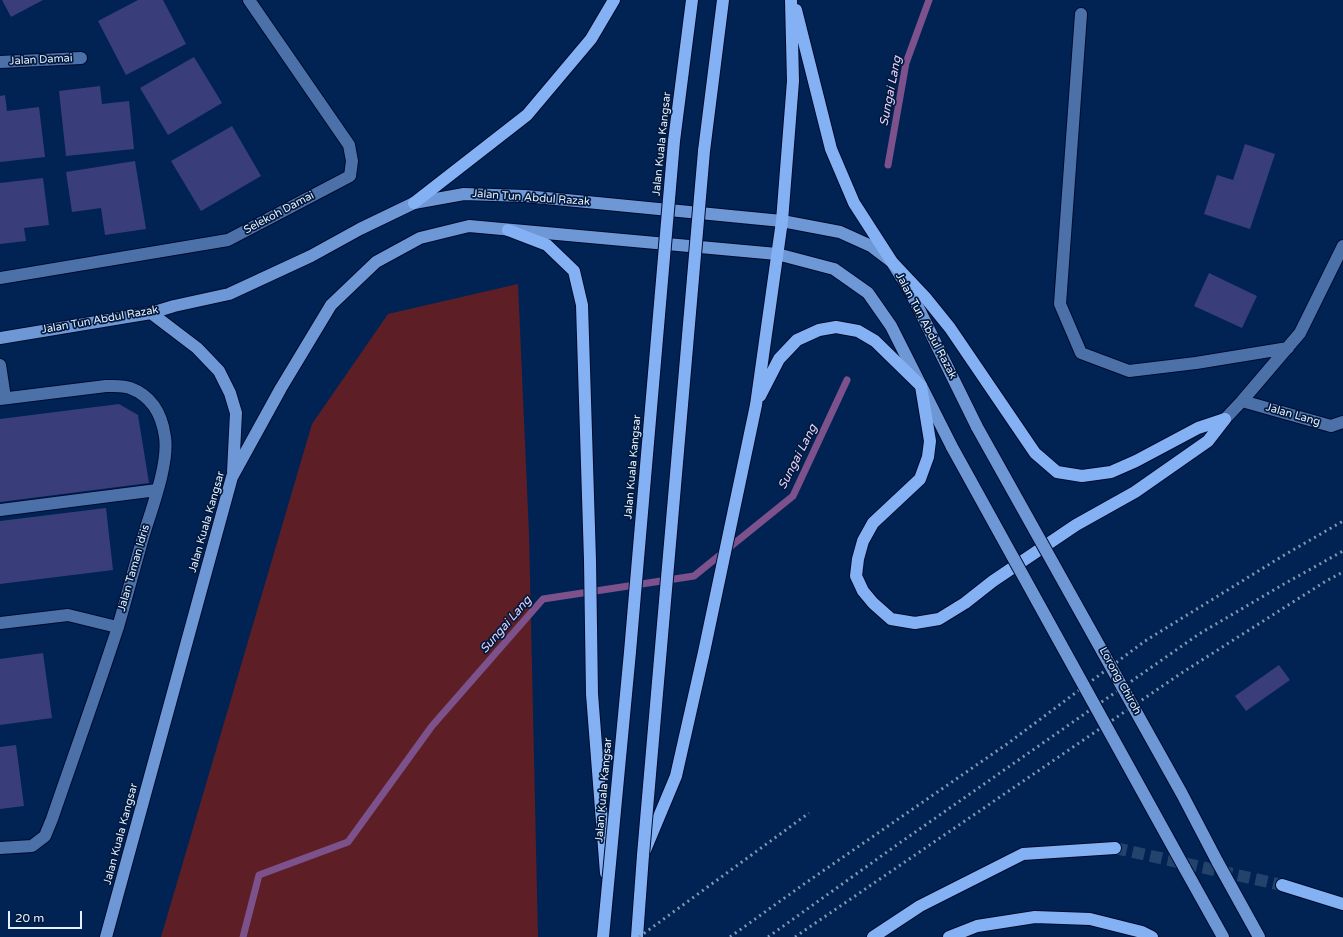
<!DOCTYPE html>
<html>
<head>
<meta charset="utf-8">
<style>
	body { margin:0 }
	#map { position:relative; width:1343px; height:937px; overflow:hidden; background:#002353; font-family:"Varela Round",sans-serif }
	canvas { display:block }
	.scale { position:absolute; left:8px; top:911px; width:74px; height:18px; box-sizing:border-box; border:2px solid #e7effc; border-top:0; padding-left:5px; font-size:12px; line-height:14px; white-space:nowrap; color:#e7effc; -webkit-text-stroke:3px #011a3f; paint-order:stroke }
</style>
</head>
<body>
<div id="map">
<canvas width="1343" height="937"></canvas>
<div class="scale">20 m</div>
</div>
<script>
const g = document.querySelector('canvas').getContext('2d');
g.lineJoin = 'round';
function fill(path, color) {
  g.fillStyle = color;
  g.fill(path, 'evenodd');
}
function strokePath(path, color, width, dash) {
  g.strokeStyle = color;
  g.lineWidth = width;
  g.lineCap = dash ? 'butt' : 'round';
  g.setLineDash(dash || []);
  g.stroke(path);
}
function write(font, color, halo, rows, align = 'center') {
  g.font = font + ' "Varela Round",sans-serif';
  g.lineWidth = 3.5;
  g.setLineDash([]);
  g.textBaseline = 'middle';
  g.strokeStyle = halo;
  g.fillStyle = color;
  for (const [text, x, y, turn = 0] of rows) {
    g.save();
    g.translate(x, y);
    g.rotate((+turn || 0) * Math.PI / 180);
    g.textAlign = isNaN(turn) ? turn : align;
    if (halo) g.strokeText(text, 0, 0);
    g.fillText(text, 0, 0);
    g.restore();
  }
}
fill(new Path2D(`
	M518,284L529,534L538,937H161L312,424L388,314Z`), '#5d1f25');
strokePath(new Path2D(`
	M888,165L906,63L929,0
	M243,937L259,875L348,842L432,726L543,599L694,576L793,496L847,380`), '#7d518b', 7);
fill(new Path2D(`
	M2,0H43L11,17Z
	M138,0H163L186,44L126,75L98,21Z
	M194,57L222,103L168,135L140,88Z
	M100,86L102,104L129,101L134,149L66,156L59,91Z
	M5,95L7,111L39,107L45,157L0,162V96Z
	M232,126L261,176L201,211L171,161Z
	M1245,144L1275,154L1250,229L1204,214L1217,175L1233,180Z
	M135,161L146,229L105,235L101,208L72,212L66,172Z
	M43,178L49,225L24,228L26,241L0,244V183Z
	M1209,273L1257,296L1242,328L1194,306Z
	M119,404L138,415L149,483L0,502V419Z
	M106,508L113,570L0,584V521Z
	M43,653L52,718L0,725V659Z
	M1279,665L1290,680L1246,711L1235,696Z
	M16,745L24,806L0,809V747Z`), '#393d7a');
strokePath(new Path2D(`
	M1115,848L1282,885`), '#23426c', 12, [12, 6]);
const minor = new Path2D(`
	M1081,14L1060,304L1081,353L1129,371L1196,363L1288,348
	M0,62L81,58
	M0,278L228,240L350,176L352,161L349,145L249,0
	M0,365L5,398
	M0,399L106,386C114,386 123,385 130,388C152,396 162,415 165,437C169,463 152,508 144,534C135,565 127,596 118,627C97,691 74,755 52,819L45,836L32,846L0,848
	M1242,401L1331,426L1343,422
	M1225,419L1242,401L1300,333L1343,246
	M0,510L157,490
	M0,623L68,615L117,627`);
const major = new Path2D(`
	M151,313L197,348L219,371L230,393L236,413L233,472
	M0,338L151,313L174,306L229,294L311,256L360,229L414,203L464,194L525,196L782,221L840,232L871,246L892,262L911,293L977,427
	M1217,861L1259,937
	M1184,867L1223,937
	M106,937L232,477L281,388L331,305L376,262L420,238L469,226L777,254L834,269L868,293L891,326L952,447`);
const highway = new Path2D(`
	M796,10L831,149L854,203L892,262L925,297L950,328L1035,453L1057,472L1082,476L1111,472L1136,461L1198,428L1225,419
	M674,141L692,0
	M704,151L723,0
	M414,203L527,115L591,39L614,0
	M508,230L547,245L574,271L582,305L590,560L592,694L606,873
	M760,396L779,359L797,340L819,330L836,327L858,331L875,341L921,386L930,441L928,457L920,479L873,523L863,541L858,559L856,576L863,591L873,603L891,619L915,623L939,619L965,603L993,581L1076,525L1135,492L1208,441L1225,419
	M1282,885L1343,904
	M637,937L643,855L676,776L704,652L756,405L782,221L793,81L791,0
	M873,937L920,906L1023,854L1115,848
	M949,937L977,926L1035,917L1090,919L1142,932L1152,937`);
strokePath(minor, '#000b2f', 14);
strokePath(major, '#000b2f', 14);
strokePath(highway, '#000b2f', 14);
strokePath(minor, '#4b71a8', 12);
strokePath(major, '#6d97d5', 12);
strokePath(highway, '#84b1f3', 12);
strokePath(new Path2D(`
	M639,937L809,813
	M730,937L804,884L1007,744L1145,641L1281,557L1343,521
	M768,937L901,842L1199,634L1284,584L1343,551
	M795,937L1180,674L1326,581L1343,572`), '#8296b2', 3, [2, 4]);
const majorBridge = new Path2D(`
	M977,427L1182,794L1217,861
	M952,447L1184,867`);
const highwayBridge = new Path2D(`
	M643,855L704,151
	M603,937L630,652L674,141`);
strokePath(majorBridge, '#000b2f', 14, []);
strokePath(highwayBridge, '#000b2f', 14, []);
strokePath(majorBridge, '#6d97d5', 12);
strokePath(highwayBridge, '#84b1f3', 12);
write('11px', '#e7effc', '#011a3f', [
	["Jalan Damai",41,60,-3],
	["Jalan Kuala Kangsar",662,144,-84],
	["Jalan Tun Abdul Razak",531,198,4],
	["Selekoh Damai",279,213,-28],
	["Jalan Tun Abdul Razak",100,320,-10],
	["Jalan Tun Abdul Razak",926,326,62],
	["Jalan Lang",1293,415,16],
	["Jalan Kuala Kangsar",633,467,-85],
	["Jalan Kuala Kangsar",207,522,-74],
	["Jalan Taman Idris",134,568,-74],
	["Lorong Chiroh",1120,681,61],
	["Jalan Kuala Kangsar",604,790,-85],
	["Jalan Kuala Kangsar",121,834,-75]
]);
write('italic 12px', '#ebd2f4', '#011a3f', [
	["Sungai Lang",891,91,-79],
	["Sungai Lang",798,457,-63],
	["Sungai Lang",506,625,-49]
]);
</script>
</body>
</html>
